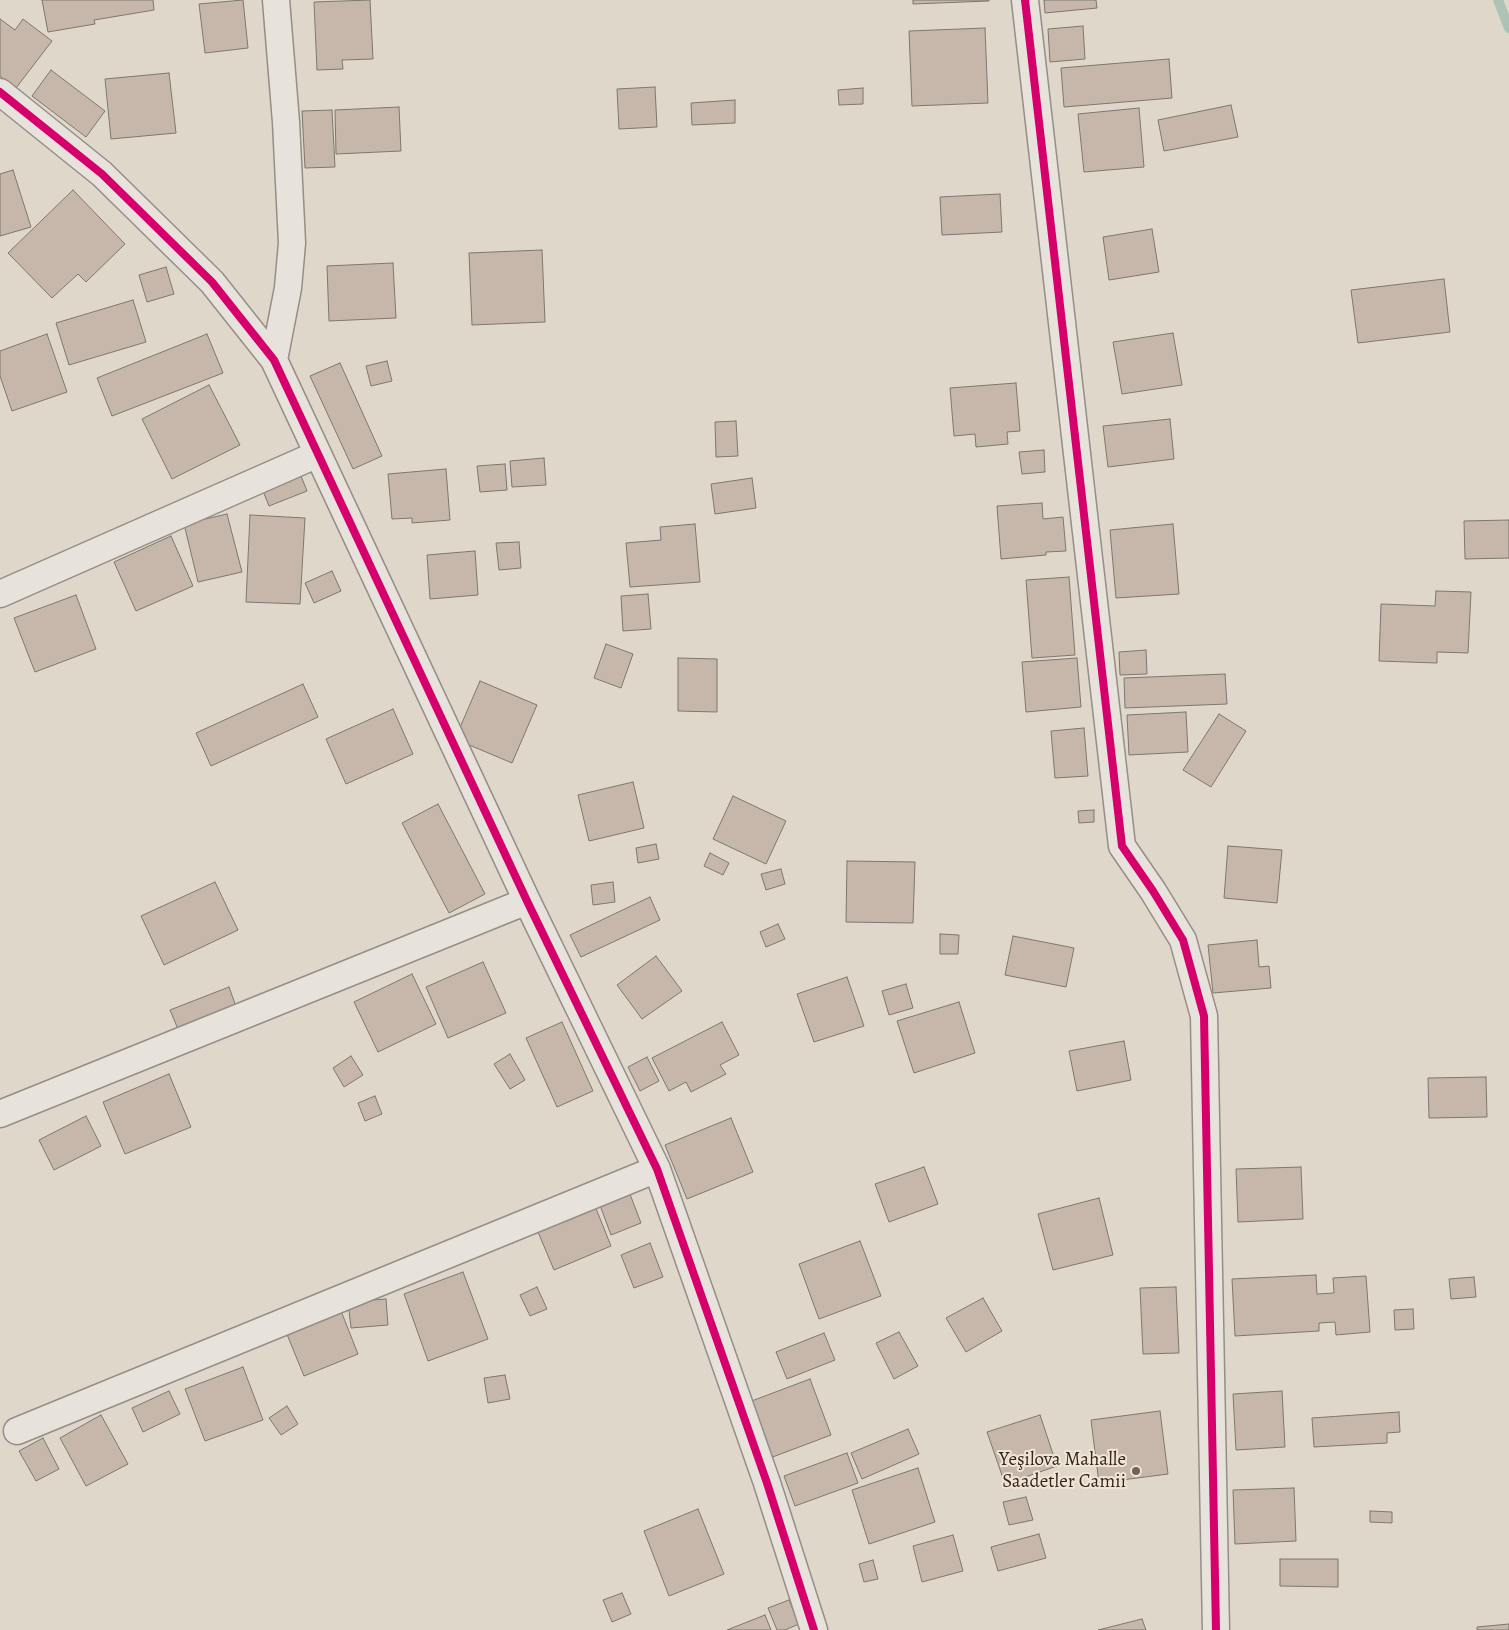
<!DOCTYPE html>
<meta charset="utf-8">
<style>
body{margin:0}
canvas{display:block;background:#dfd7c9}
</style>
<canvas width="1509" height="1630"></canvas>
<script>
const ctx = document.querySelector('canvas').getContext('2d');
ctx.lineJoin = 'round';
const shape = rows => new Path2D(rows.map(r => 'M' + r).join(''));
function stroke(path, color, width, dash) { ctx.strokeStyle = color; ctx.lineWidth = width; ctx.lineCap = dash ? 'butt' : 'round'; ctx.setLineDash(dash || []); ctx.stroke(path); }
function fill(path, color) { ctx.fillStyle = color; ctx.fill(path, 'evenodd'); }
function label(font, color, halo, rows, align = 'center') {
  ctx.font = font + ' Alegreya,serif'; ctx.lineWidth = 4; ctx.setLineDash([]); ctx.textBaseline = 'middle'; ctx.strokeStyle = halo; ctx.fillStyle = color; for (const [text, x, y, turn = 0] of rows) {
    ctx.save(); ctx.translate(x, y); ctx.rotate((+turn || 0) * Math.PI / 180); ctx.textAlign = isNaN(turn) ? turn : align; if (halo) ctx.strokeText(text, 0, 0); ctx.fillText(text, 0, 0); ctx.restore();
  }
}
const stream = shape([
 [1498,0,1509,28]
]);
const building = shape([
 [42,0,153,0,154,10,94,20,95,24,48,32,42,0],
 [243,0,248,48,205,53,199,4,243,0],
 [370,0,373,59,342,60,343,69,317,70,314,2,370,0],
 [913,0,989,0,989,1,913,4,913,0],
 [1044,0,1096,0,1097,8,1045,13,1044,0],
 [0,19,15,30,23,19,52,41,16,88,0,76,0,19],
 [1083,26,1085,59,1050,62,1048,29,1083,26],
 [985,28,988,103,912,106,909,31,985,28],
 [1169,59,1172,98,1064,107,1061,68,1169,59],
 [51,70,105,111,86,137,32,96,51,70],
 [169,73,176,133,111,139,105,79,169,73],
 [655,87,657,127,619,129,617,89,655,87],
 [863,88,863,104,839,105,838,90,863,88],
 [735,100,735,123,692,125,691,103,735,100],
 [1231,105,1238,137,1164,151,1158,120,1231,105],
 [399,107,401,151,336,154,335,110,399,107],
 [1139,108,1144,167,1084,172,1078,114,1139,108],
 [332,110,335,167,305,168,302,111,332,110],
 [13,170,31,227,0,236,0,174,13,170],
 [73,190,125,244,86,282,78,274,52,298,8,253,73,190],
 [1000,194,1002,232,942,235,940,197,1000,194],
 [1152,229,1159,272,1109,280,1103,237,1152,229],
 [542,250,545,322,472,325,469,253,542,250],
 [393,263,396,318,329,321,327,266,393,263],
 [166,267,174,294,147,302,139,275,166,267],
 [1444,279,1450,332,1358,343,1351,290,1444,279],
 [133,300,146,342,69,365,56,323,133,300],
 [1173,333,1182,385,1122,394,1113,342,1173,333],
 [47,334,67,392,12,411,0,376,0,351,47,334],
 [207,334,223,373,112,416,97,378,207,334],
 [387,361,392,381,371,386,366,366,387,361],
 [340,363,382,456,353,469,310,376,340,363],
 [1016,383,1020,431,1007,432,1008,444,976,447,975,434,954,436,950,388,1016,383],
 [209,385,240,445,172,479,142,419,209,385],
 [1170,419,1174,459,1108,467,1103,426,1170,419],
 [736,421,738,456,716,457,715,422,736,421],
 [1044,450,1045,472,1022,474,1019,452,1044,450],
 [544,458,546,485,512,487,510,461,544,458],
 [505,464,507,490,480,492,477,466,505,464],
 [446,469,450,520,412,523,412,518,392,519,388,474,446,469],
 [299,471,307,491,269,506,261,486,299,471],
 [752,478,756,508,715,514,711,484,752,478],
 [1042,503,1043,519,1063,517,1066,551,1046,552,1046,555,1001,559,997,506,1042,503],
 [227,514,242,572,198,582,184,524,227,514],
 [250,515,305,518,300,604,246,602,250,515],
 [1509,520,1509,558,1465,559,1464,521,1509,520],
 [695,524,700,582,630,587,626,543,661,540,660,527,695,524],
 [1173,524,1179,594,1116,598,1110,530,1173,524],
 [171,536,193,586,136,611,114,562,171,536],
 [519,542,521,568,499,570,496,543,519,542],
 [475,551,478,595,430,599,427,555,475,551],
 [332,571,341,591,314,603,305,583,332,571],
 [1069,577,1075,655,1032,658,1026,580,1069,577],
 [1436,591,1471,592,1468,653,1437,652,1437,663,1379,661,1381,604,1435,606,1436,591],
 [648,594,651,629,623,631,621,596,648,594],
 [76,595,96,649,35,672,14,618,76,595],
 [606,644,633,654,621,688,594,678,606,644],
 [1146,650,1147,674,1120,675,1119,652,1146,650],
 [678,658,717,659,717,712,678,711,678,658],
 [1077,658,1081,707,1026,712,1022,662,1077,658],
 [1225,674,1227,704,1125,708,1124,678,1225,674],
 [480,681,537,705,512,763,455,739,480,681],
 [303,684,318,717,211,766,196,733,303,684],
 [393,709,413,754,346,784,326,739,393,709],
 [1186,712,1188,752,1129,755,1127,715,1186,712],
 [1219,714,1246,731,1211,787,1183,770,1219,714],
 [1084,728,1088,776,1055,778,1051,731,1084,728],
 [633,782,644,828,589,841,578,795,633,782],
 [733,796,786,821,766,864,713,839,733,796],
 [438,804,485,894,449,913,402,823,438,804],
 [1094,810,1094,822,1079,823,1078,811,1094,810],
 [656,844,659,859,638,863,636,848,656,844],
 [1228,846,1282,850,1277,903,1224,898,1228,846],
 [710,853,729,863,723,875,704,866,710,853],
 [847,861,915,862,913,923,846,922,847,861],
 [781,869,785,884,766,890,761,874,781,869],
 [215,882,238,930,164,965,141,916,215,882],
 [613,882,615,902,593,905,591,885,613,882],
 [650,897,660,920,581,957,570,935,650,897],
 [778,924,785,939,766,947,760,932,778,924],
 [940,934,959,935,958,954,940,954,940,934],
 [1013,936,1074,948,1066,987,1005,975,1013,936],
 [1257,940,1259,967,1269,966,1271,988,1213,993,1208,945,1257,940],
 [656,956,682,991,642,1019,617,985,656,956],
 [483,962,506,1013,448,1038,426,987,483,962],
 [412,974,436,1024,378,1052,354,1002,412,974],
 [847,977,864,1026,814,1042,797,994,847,977],
 [906,984,913,1008,889,1015,882,991,906,984],
 [229,987,238,1012,180,1034,170,1010,229,987],
 [959,1002,975,1053,914,1073,897,1021,959,1002],
 [562,1022,593,1091,557,1107,526,1038,562,1022],
 [722,1022,739,1055,720,1065,726,1074,691,1092,686,1082,669,1091,652,1058,722,1022],
 [1124,1041,1131,1080,1077,1091,1069,1051,1124,1041],
 [510,1054,525,1080,510,1089,494,1064,510,1054],
 [351,1056,363,1075,344,1087,333,1068,351,1056],
 [647,1057,659,1081,640,1091,628,1067,647,1057],
 [169,1074,191,1127,125,1154,103,1102,169,1074],
 [1486,1077,1487,1117,1429,1118,1428,1078,1486,1077],
 [375,1096,382,1114,365,1121,358,1103,375,1096],
 [86,1116,101,1146,54,1170,39,1140,86,1116],
 [731,1118,753,1172,687,1199,665,1145,731,1118],
 [924,1167,938,1204,889,1222,875,1184,924,1167],
 [1301,1167,1303,1219,1238,1222,1236,1169,1301,1167],
 [628,1189,641,1223,611,1235,598,1200,628,1189],
 [1099,1198,1113,1255,1053,1270,1038,1214,1099,1198],
 [593,1201,611,1246,554,1270,535,1225,593,1201],
 [860,1241,881,1296,819,1319,799,1264,860,1241],
 [650,1243,663,1277,634,1288,621,1255,650,1243],
 [463,1272,488,1339,428,1361,404,1294,463,1272],
 [1316,1275,1317,1294,1334,1293,1333,1278,1366,1276,1370,1332,1336,1335,1335,1322,1319,1323,1319,1331,1235,1336,1232,1279,1316,1275],
 [1474,1277,1476,1297,1451,1299,1449,1279,1474,1277],
 [537,1287,547,1309,530,1316,520,1295,537,1287],
 [1176,1287,1179,1353,1143,1354,1140,1288,1176,1287],
 [983,1298,1002,1331,966,1352,946,1318,983,1298],
 [386,1299,388,1325,351,1328,348,1302,386,1299],
 [1413,1309,1414,1329,1395,1330,1394,1310,1413,1309],
 [341,1311,358,1354,304,1376,286,1332,341,1311],
 [899,1332,918,1366,894,1379,876,1343,899,1332],
 [824,1333,835,1360,787,1379,776,1352,824,1333],
 [243,1367,263,1420,205,1441,185,1389,243,1367],
 [505,1375,510,1399,488,1403,484,1378,505,1375],
 [810,1379,831,1435,770,1458,749,1402,810,1379],
 [169,1391,180,1414,143,1432,132,1408,169,1391],
 [1282,1391,1285,1447,1236,1450,1233,1394,1282,1391],
 [287,1406,298,1424,281,1435,269,1418,287,1406],
 [1160,1411,1168,1474,1099,1483,1091,1420,1160,1411],
 [1399,1412,1400,1432,1387,1433,1387,1443,1314,1447,1312,1418,1399,1412],
 [101,1415,128,1464,86,1486,60,1438,101,1415],
 [1040,1415,1057,1466,1005,1484,987,1432,1040,1415],
 [908,1429,919,1454,862,1479,851,1453,908,1429],
 [43,1438,59,1469,36,1481,19,1451,43,1438],
 [847,1453,858,1483,795,1506,784,1476,847,1453],
 [918,1468,935,1522,869,1544,852,1490,918,1468],
 [1294,1488,1296,1541,1235,1544,1233,1490,1294,1488],
 [1026,1497,1033,1520,1009,1525,1003,1502,1026,1497],
 [698,1509,724,1574,669,1596,644,1531,698,1509],
 [1370,1511,1392,1512,1392,1523,1370,1522,1370,1511],
 [1039,1534,1046,1558,998,1571,991,1547,1039,1534],
 [953,1535,963,1571,922,1582,913,1546,953,1535],
 [1280,1559,1338,1559,1338,1587,1280,1586,1280,1559],
 [873,1560,878,1579,864,1582,859,1564,873,1560],
 [622,1593,631,1614,612,1622,603,1600,622,1593],
 [789,1600,799,1624,785,1630,777,1630,768,1608,789,1600],
 [765,1615,771,1630,727,1630,765,1615],
 [1142,1619,1146,1630,1098,1630,1142,1619],
 [1509,1624,1509,1630,1477,1630,1477,1627,1509,1624]
]);
const street = shape([
 [1025,0,1122,846,1153,891,1183,940,1204,1016,1216,1630],
 [0,92,102,174,212,282,274,360,527,901,657,1169,767,1483,814,1630],
 [274,360,288,288,292,243,286,122,276,0],
 [0,594,318,454],
 [0,1114,527,901],
 [17,1431,657,1169]
]);
const cycleway = shape([
 [1025,0,1122,846,1153,891,1183,940,1204,1016,1216,1630],
 [0,92,102,174,212,282,274,360,527,901,657,1169,767,1483,814,1630]
]);
const markers = [
 [1136,1471,5,"#6f635b"]
];
const poiNames = [
 ["Yeşilova Mahalle",1126,1460],
 ["Saadetler Camii",1126,1482]
];
stroke(stream, '#aec3b5', 10);
fill(building, '#c7b7ab');
stroke(building, '#7d776f', 1);
stroke(street, '#958e86', 29);
stroke(street, '#e7e2db', 26);
stroke(cycleway, '#d6006c', 8);
for (const [x, y, r, color] of markers) { const dot = new Path2D(); dot.arc(x, y, r, 0, 2 * Math.PI); ctx.fillStyle = color; ctx.fill(dot); stroke(dot, '#f1e6d5', 2); }
label('19px', '#322520', '#f1e6d5', poiNames, 'right');
</script>
